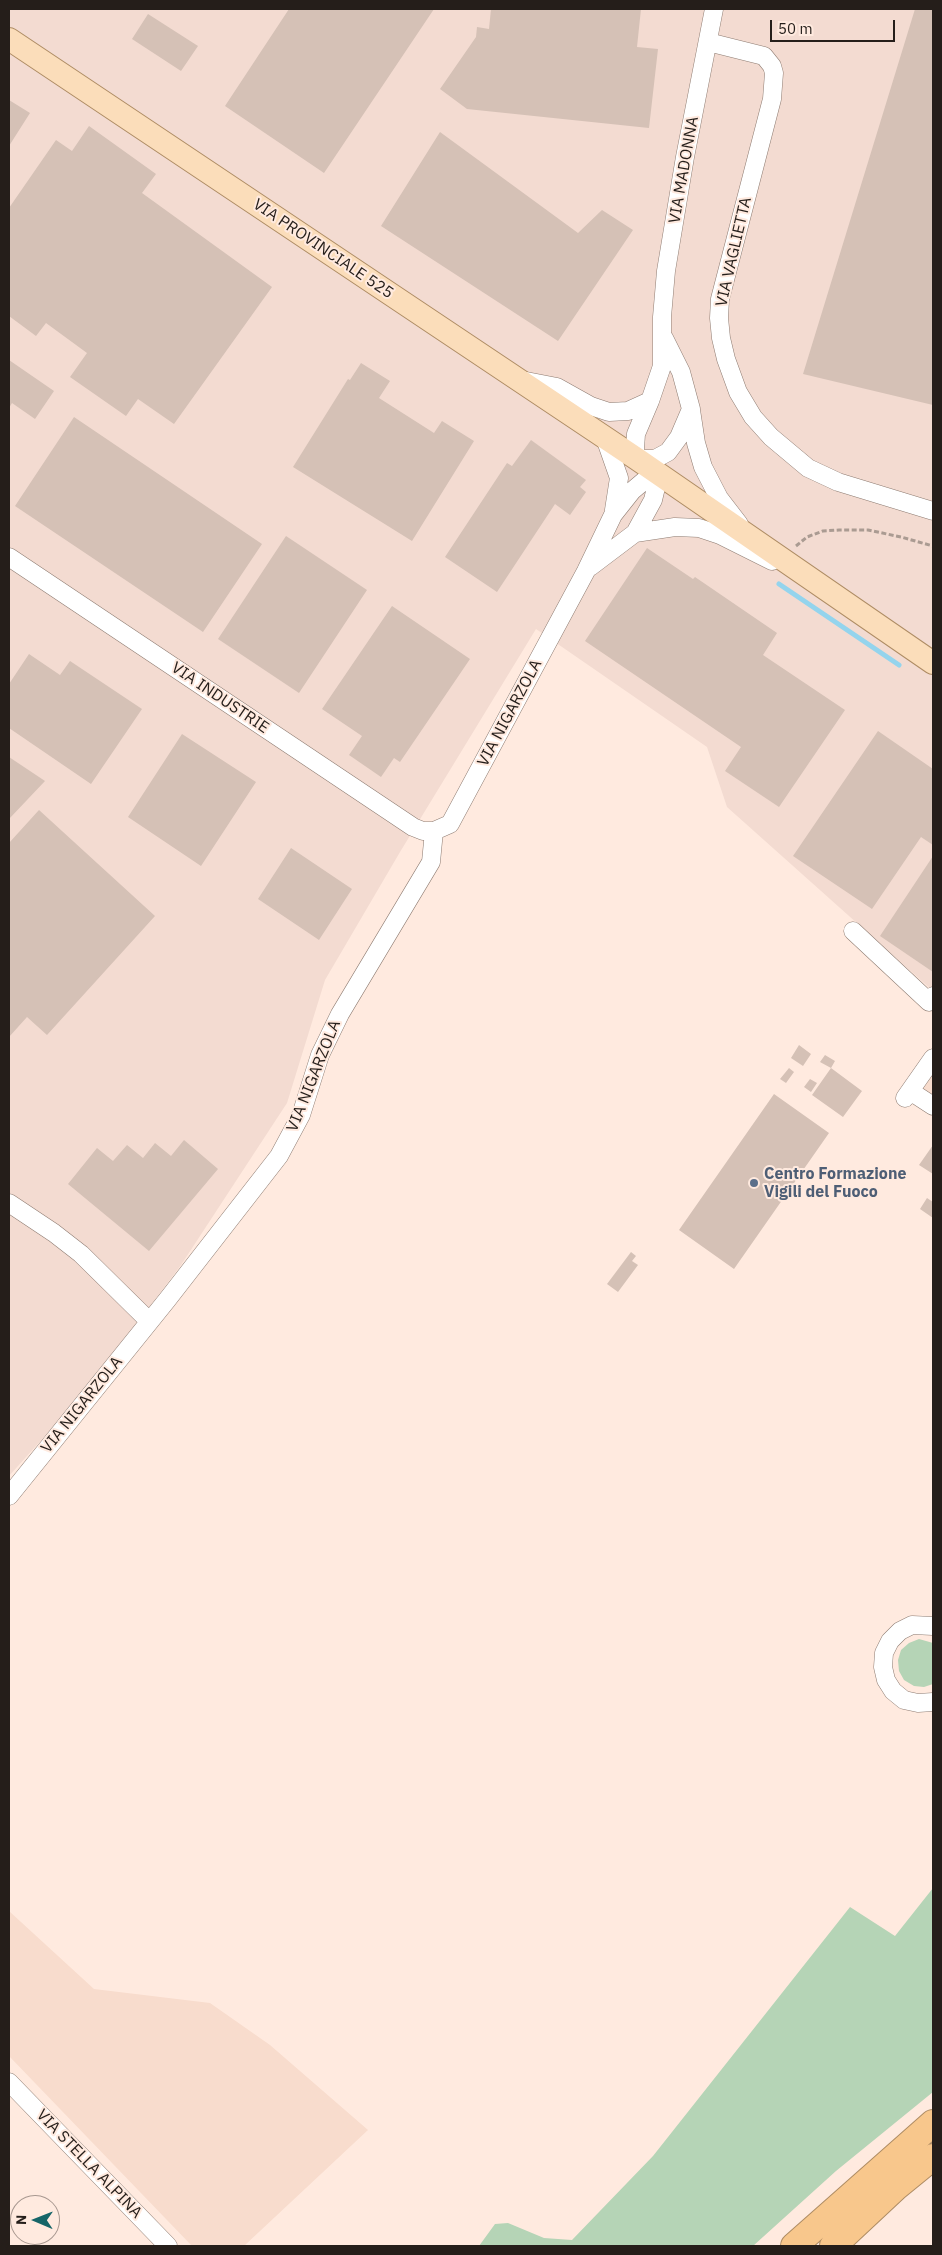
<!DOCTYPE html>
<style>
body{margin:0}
#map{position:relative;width:942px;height:2255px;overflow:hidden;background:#ffeadf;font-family:"IBM Plex Sans",sans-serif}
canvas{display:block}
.frame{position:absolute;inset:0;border:10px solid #251e1a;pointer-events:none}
.north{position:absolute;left:10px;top:2195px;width:50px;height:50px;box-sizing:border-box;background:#ffeadf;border:1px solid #a89890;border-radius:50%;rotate:271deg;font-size:14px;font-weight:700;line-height:20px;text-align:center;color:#251e1a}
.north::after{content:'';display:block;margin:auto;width:18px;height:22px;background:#166568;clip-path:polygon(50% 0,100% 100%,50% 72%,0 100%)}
.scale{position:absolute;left:770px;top:20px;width:125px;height:22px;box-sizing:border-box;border:2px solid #251e1a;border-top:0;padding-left:6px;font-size:15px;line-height:18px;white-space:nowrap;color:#251e1a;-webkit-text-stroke:4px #ffeadf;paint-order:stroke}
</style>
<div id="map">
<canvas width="942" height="2255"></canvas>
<div class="frame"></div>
<div class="north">N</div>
<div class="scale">50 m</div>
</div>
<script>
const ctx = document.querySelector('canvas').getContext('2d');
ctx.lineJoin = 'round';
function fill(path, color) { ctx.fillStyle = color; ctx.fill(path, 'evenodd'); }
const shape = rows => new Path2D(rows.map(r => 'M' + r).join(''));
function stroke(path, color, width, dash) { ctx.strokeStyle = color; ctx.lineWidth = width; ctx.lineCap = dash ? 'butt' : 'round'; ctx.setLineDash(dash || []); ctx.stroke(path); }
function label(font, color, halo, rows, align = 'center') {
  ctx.font = font + ' "IBM Plex Sans",sans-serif'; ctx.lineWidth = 4; ctx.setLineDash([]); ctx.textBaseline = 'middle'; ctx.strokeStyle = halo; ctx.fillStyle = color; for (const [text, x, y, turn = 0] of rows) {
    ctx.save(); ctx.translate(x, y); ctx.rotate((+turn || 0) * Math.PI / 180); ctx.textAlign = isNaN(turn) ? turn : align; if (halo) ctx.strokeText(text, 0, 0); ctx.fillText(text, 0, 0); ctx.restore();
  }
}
const built = shape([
 [933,1062,933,1099,917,1088],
 [9,1911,94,1989,210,2003,270,2045,368,2130,244,2246,192,2246,9,2056]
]);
const industrial = shape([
 [9,9,933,9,933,991,727,807,707,747,536,629,400,852,325,980,287,1103,181,1265,88,1388,9,1476]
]);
const green = shape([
 [919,1639,933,1643,933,1684,924,1687,914,1686,904,1680,899,1671,898,1660,901,1650,909,1643],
 [933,1888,933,2092,836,2171,753,2246,479,2246,495,2224,508,2223,544,2238,572,2240,653,2156,850,1907,895,1936]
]);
const stream = shape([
 [779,584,899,665]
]);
const building = shape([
 [289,9,434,9,324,173,225,106],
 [491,9,641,9,637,47,658,49,649,128,467,109,440,89,476,37,477,27,489,29],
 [915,9,933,9,933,405,803,374],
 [148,14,198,46,181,71,132,39],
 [9,100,30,113,9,146],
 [89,126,156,174,142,193,272,287,174,424,138,399,126,416,70,377,87,353,46,323,36,336,9,316,9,208,56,140,72,151],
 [440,132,578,233,602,210,633,230,558,341,381,226],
 [9,360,54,391,35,419,12,403,9,408],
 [361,363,390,381,379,398,434,433,442,421,474,441,412,541,293,467,348,379,350,380],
 [74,417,262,544,203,632,15,506],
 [531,440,586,480,580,487,586,492,570,515,555,504,497,592,445,557,507,463,512,466],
 [286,536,367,590,299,693,218,639],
 [647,548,693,579,695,577,777,633,763,655,845,710,779,807,725,771,741,747,585,641],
 [392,606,470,659,400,762,394,758,381,777,349,755,362,736,322,709],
 [29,654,60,675,70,661,142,709,91,784,9,728,9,684],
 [878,731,933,769,933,845,921,837,872,909,793,856],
 [182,734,256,782,201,866,128,817],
 [9,757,45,781,9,819],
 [39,810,155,916,47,1035,27,1017,9,1037,9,843],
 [291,848,352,889,319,940,258,899],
 [933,856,933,972,880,936],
 [799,1045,811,1054,803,1066,791,1058],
 [825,1055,835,1061,831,1068,820,1062],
 [789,1068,794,1072,786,1083,780,1079],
 [831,1068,862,1091,843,1117,812,1095],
 [810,1079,817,1083,811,1092,804,1087],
 [774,1094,829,1133,734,1269,679,1230],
 [184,1140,218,1169,149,1251,68,1184,97,1148,113,1161,127,1145,143,1158,155,1143,171,1156],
 [933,1145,933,1174,919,1165],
 [927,1198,933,1202,933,1218,920,1209],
 [631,1252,636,1256,632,1261,638,1265,618,1292,607,1284]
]);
const path = shape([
 [796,546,807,537,823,531,839,530,868,530,901,537,933,546]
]);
const minor = shape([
 [708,42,764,56,772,66,774,73,772,99,720,299,719,318,721,338,726,359,738,392,753,417,771,437,808,468,838,482,933,511],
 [521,380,557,387,591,406,609,412,628,411,650,401,662,366,662,317,666,271,685,157,714,9],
 [650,401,636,434,635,449,637,459,655,459,668,452,679,437,691,409,681,372,664,338],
 [691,410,696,443,703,467,719,498,739,524],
 [605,438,619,478,614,510],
 [9,557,413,827,423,831,434,831,450,824,586,571,613,515,632,491,645,480,659,475,653,500,635,533],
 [590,567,635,533,675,527,699,528,720,535,772,561],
 [853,931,929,1002,933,996],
 [910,1091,933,1106],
 [905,1098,933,1058],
 [9,1203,54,1233,81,1254,149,1321],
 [9,1496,167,1300,279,1156,301,1115,320,1055,340,1014,431,862,434,831],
 [933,1626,912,1625,900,1631,890,1641,884,1653,883,1667,886,1680,893,1691,904,1700,918,1703,933,1702],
 [9,2082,168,2246]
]);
const major = shape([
 [9,39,637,459,933,663]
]);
const highway = shape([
 [794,2246,933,2123],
 [833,2246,895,2188,933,2157]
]);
const markers = [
 [754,1183,5,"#5c6f8a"]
];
const streetNames = [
 ["VIA MADONNA",684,170,-80],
 ["VIA PROVINCIALE 525",323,249,34],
 ["VIA VAGLIETTA",734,252,-77],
 ["VIA INDUSTRIE",220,698,34],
 ["VIA NIGARZOLA",510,713,-62],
 ["VIA NIGARZOLA",314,1076,-68],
 ["VIA NIGARZOLA",82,1405,-51],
 ["VIA STELLA ALPINA",89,2164,46]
];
const serviceNames = [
 ["Centro Formazione",764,1174],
 ["Vigili del Fuoco",764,1192]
];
fill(built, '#f8dccd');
fill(industrial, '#f3dbd1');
fill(green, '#b5d4b6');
stroke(stream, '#94d4ed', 5);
fill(building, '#d5c1b6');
stroke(minor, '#8e7c72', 19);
stroke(major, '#ae8c64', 24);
stroke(highway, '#ae8c64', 28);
stroke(path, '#aa9b92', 3, [5, 2.5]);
stroke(minor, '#fff', 18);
stroke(major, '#fbddba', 22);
stroke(highway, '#f8c78c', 26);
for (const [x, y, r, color] of markers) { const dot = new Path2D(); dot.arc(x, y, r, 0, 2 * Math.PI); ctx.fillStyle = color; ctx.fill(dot); stroke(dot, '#ffeadf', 2); }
label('16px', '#251e1a', '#ffeadf', streetNames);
label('bold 16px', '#4e5e75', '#ffeadf', serviceNames, 'left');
</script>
